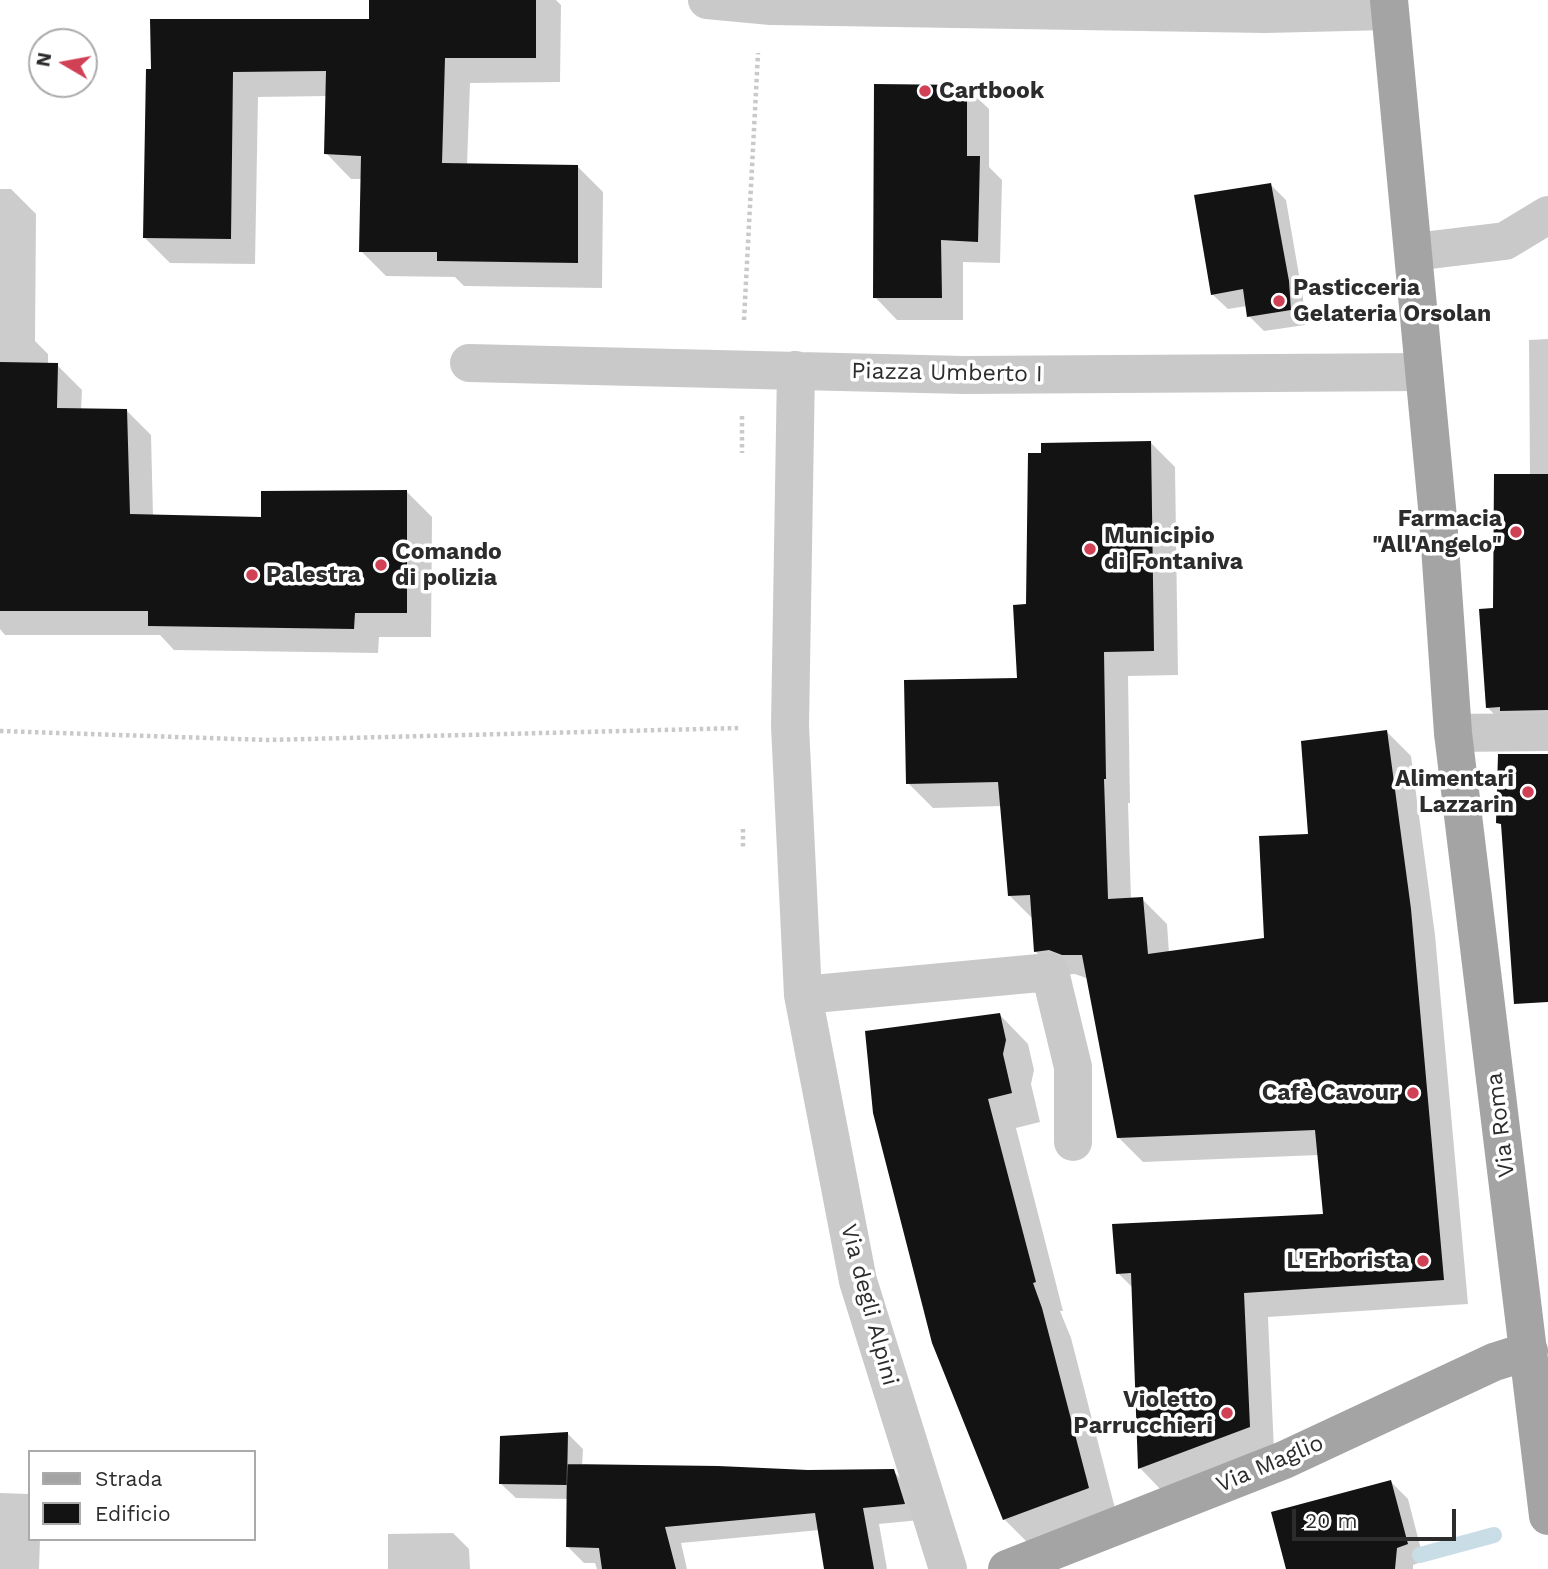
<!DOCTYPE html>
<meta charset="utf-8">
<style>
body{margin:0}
#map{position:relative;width:1548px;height:1569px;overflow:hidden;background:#fff;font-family:"Work Sans",sans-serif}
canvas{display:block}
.legend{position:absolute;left:28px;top:1450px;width:228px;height:91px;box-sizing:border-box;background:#fff;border:2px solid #ababab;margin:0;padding:9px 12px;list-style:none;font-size:21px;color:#2c2c2c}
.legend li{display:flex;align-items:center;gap:14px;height:35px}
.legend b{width:35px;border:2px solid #ababab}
.north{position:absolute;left:28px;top:28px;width:70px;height:70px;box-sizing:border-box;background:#fff;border:2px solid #ababab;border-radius:50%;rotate:280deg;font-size:19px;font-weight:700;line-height:28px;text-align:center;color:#2c2c2c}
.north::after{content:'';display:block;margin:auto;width:24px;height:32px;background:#d14156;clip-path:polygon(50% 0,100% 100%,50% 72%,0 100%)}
.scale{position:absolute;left:1292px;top:1509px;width:164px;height:32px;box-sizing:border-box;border:4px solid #2c2c2c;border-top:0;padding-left:9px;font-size:21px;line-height:24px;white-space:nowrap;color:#2c2c2c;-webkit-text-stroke:5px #fff;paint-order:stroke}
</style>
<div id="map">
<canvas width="1548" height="1569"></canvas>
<ul class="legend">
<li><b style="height:9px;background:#a4a4a4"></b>Strada</li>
<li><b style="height:19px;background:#131313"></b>Edificio</li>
</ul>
<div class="north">N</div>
<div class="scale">20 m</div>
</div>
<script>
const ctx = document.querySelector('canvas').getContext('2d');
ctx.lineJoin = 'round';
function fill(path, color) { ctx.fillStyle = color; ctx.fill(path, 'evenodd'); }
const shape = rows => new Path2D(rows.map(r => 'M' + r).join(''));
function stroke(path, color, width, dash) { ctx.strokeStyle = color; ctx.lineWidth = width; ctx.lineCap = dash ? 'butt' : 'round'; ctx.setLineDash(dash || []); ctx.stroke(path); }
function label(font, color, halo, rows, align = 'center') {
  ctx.font = font + ' "Work Sans",sans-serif'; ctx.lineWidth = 7; ctx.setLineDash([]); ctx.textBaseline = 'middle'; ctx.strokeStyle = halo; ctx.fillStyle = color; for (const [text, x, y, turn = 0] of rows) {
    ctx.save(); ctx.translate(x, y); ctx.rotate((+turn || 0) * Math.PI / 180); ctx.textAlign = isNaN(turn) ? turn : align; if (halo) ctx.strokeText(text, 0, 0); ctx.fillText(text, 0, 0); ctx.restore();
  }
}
const shadow = shape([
 [371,0,556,0,561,5,560,82,470,83,467,165,578,167,603,192,602,288,464,286,455,277,386,276,361,251,362,179,351,179,326,153,327,96,258,97,255,264,170,263,145,238,148,71,371,21],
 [966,87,989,109,989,167,1002,180,1000,263,963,262,963,320,897,320,875,297],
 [1271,185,1286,200,1303,298,1305,325,1264,331,1249,316,1247,306,1228,309,1212,294],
 [0,189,11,189,36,214,35,341,48,354,48,365,57,365,82,390,81,410,127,411,151,435,153,516,263,519,407,492,432,517,431,637,379,637,378,653,174,650,160,635,5,635,0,629],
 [1548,339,1548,732,1509,729,1487,707,1495,610,1530,476,1529,340],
 [1151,443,1175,467,1178,675,1128,676,1130,803,1128,803,1131,900,1142,899,1167,924,1169,953,1266,940,1310,836,1386,731,1411,756,1435,935,1468,1304,1268,1317,1274,1451,1164,1493,1140,1468,1133,1288,1118,1273,1325,1216,1319,1155,1143,1162,1119,1138,1089,979,1075,974,1060,975,1035,951,1034,920,1009,895,1002,806,933,808,908,783,1019,680,1028,606],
 [1000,1015,1028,1044,1034,1070,1031,1084,1040,1122,1016,1128,1063,1311,1060,1311,1071,1338,1117,1516,1033,1548,1004,1519,933,1343],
 [568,1434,583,1449,582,1466,808,1472,893,1471,910,1488,920,1520,879,1524,887,1569,826,1569,820,1530,681,1543,687,1569,597,1569,595,1563,584,1563,568,1547,569,1499,516,1498,500,1483],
 [1391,1482,1408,1499,1424,1561,1413,1565,1413,1569,1288,1569],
 [0,1493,30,1494,30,1539,40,1539,39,1569,0,1569],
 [453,1533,469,1549,470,1569,388,1569,388,1534]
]);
const stream = shape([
 [1420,1555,1494,1535]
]);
const building = shape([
 [369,0,536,0,536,58,445,58,442,163,578,165,578,263,437,261,437,252,359,252,361,156,324,154,326,71,233,72,231,239,143,238,146,69,151,69,150,19,369,19],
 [874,84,967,85,967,156,980,156,978,242,941,240,942,298,873,298],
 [1271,183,1289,281,1291,310,1247,317,1243,289,1211,295,1194,195],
 [0,362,58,363,57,408,127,409,130,514,261,517,261,491,407,490,407,613,355,613,354,629,148,626,148,611,0,611],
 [1151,441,1154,651,1104,652,1106,779,1104,779,1108,899,1143,897,1148,954,1264,938,1259,836,1308,834,1301,741,1387,730,1411,909,1444,1280,1244,1293,1250,1427,1138,1469,1131,1273,1116,1274,1112,1224,1323,1214,1315,1130,1117,1138,1082,955,1062,955,1049,950,1034,952,1030,895,1008,896,998,782,906,784,904,680,1017,678,1013,605,1026,604,1028,453,1041,453,1041,443],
 [1494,474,1548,474,1548,710,1500,711,1500,707,1486,708,1479,609,1493,608],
 [1498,754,1548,754,1548,1002,1514,1004,1501,824,1496,823],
 [1000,1013,1006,1040,1003,1054,1012,1093,988,1099,1036,1282,1033,1283,1042,1308,1089,1488,1003,1520,932,1343,873,1113,865,1031],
 [568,1432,567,1485,499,1484,500,1436],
 [567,1464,718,1466,808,1470,894,1469,905,1504,863,1508,874,1569,824,1569,815,1513,665,1527,676,1569,602,1569,599,1548,566,1547],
 [1391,1480,1408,1544,1397,1548,1395,1569,1286,1569,1271,1512]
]);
const path = shape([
 [744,320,758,53],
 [742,416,742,453],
 [0,731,267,740,741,728],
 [743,829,743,850]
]);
const minor = shape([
 [707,0,771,6,1265,14,1389,11],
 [1414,252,1505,241,1548,215],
 [469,363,964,375,1424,372],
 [796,370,790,726,803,995,858,1281,948,1569],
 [1453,733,1548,732],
 [803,995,1050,972,1073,1067,1073,1142]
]);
const major = shape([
 [1389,0,1438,518,1453,733,1548,1516],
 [1007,1569,1284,1460,1494,1362,1529,1351]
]);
const markers = [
 [925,91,7,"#d14156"],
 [1279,301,7,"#d14156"],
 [1516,532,7,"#d14156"],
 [1090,549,7,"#d14156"],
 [381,565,7,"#d14156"],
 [252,575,7,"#d14156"],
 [1528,792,7,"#d14156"],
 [1413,1093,7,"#d14156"],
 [1423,1261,7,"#d14156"],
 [1227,1413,7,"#d14156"]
];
const poiNames = [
 ["Cartbook",939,91],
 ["Pasticceria",1293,288],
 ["Gelateria Orsolan",1293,314],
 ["Farmacia",1502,519,"right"],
 ["\"All'Angelo\"",1502,545,"right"],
 ["Municipio",1104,536],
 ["di Fontaniva",1104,562],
 ["Comando",395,552],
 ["di polizia",395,578],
 ["Palestra",266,575],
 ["Alimentari",1514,779,"right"],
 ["Lazzarin",1514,805,"right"],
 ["Cafè Cavour",1399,1093,"right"],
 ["L'Erborista",1409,1261,"right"],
 ["Violetto",1213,1400,"right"],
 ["Parrucchieri",1213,1426,"right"]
];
const streetNames = [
 ["Piazza Umberto I",947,373,1],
 ["Via Roma",1501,1125,-97],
 ["Via degli Alpini",869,1305,75],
 ["Via Maglio",1270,1464,-23]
];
fill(shadow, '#0003');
stroke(stream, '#c9dde7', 16);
fill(building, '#131313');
stroke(path, '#c9c9c9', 4.5, [3.5, 3.5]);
stroke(minor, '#c9c9c9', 38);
stroke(major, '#a4a4a4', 38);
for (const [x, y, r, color] of markers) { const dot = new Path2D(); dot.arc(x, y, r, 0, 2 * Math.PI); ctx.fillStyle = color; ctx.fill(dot); stroke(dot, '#fff', 2.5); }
label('bold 23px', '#2c2c2c', '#fff', poiNames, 'left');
label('23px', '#2c2c2c', '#fff', streetNames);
</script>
